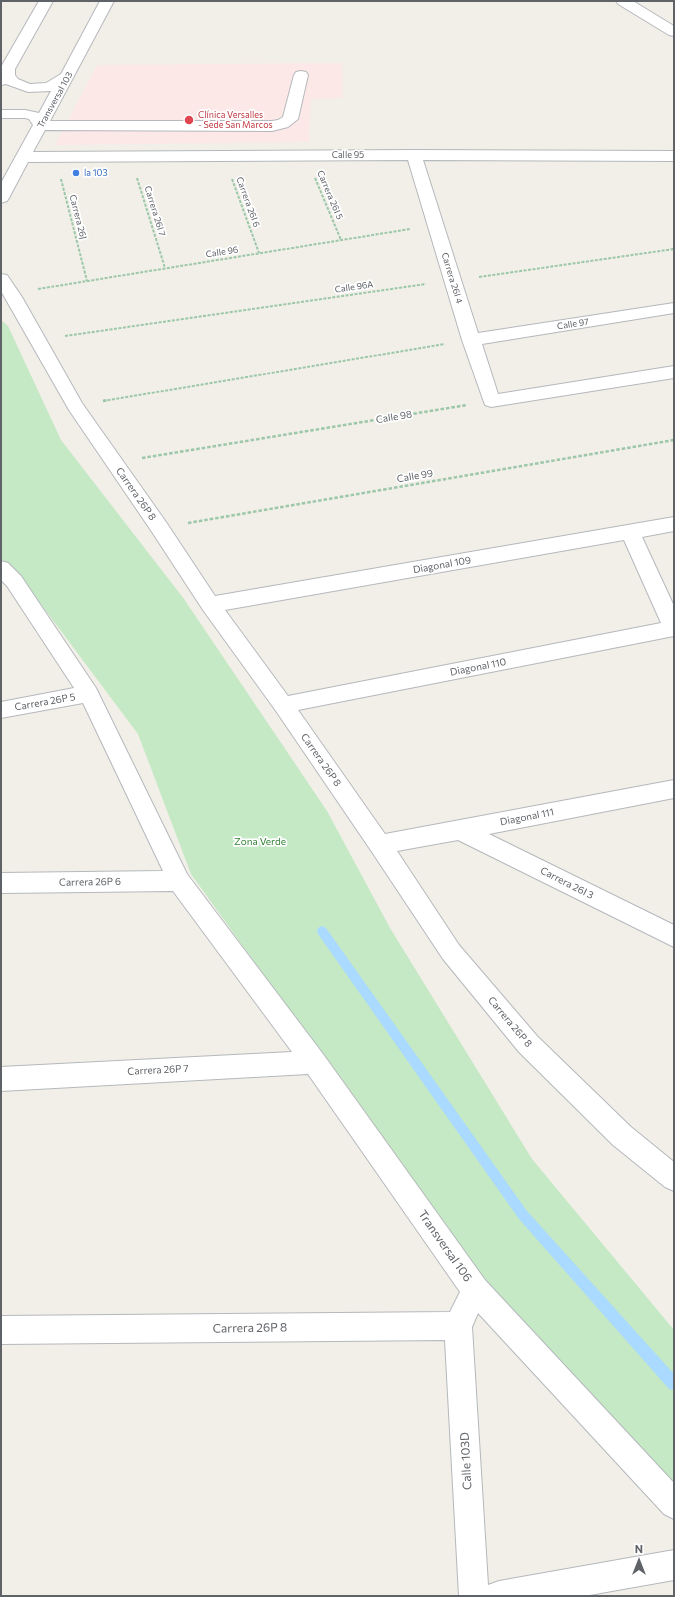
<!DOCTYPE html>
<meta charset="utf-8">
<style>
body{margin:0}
#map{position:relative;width:675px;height:1597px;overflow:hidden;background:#f1efe8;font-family:Commissioner,sans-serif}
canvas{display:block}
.frame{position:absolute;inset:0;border:2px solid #5f6368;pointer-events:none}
.north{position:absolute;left:619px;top:1541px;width:40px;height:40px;-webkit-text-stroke:3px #fff;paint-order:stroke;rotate:0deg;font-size:11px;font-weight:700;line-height:16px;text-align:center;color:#5f6368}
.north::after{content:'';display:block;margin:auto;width:14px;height:18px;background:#5f6368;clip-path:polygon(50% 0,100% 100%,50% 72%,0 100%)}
</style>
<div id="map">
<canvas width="675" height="1597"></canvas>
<div class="frame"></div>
<div class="north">N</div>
</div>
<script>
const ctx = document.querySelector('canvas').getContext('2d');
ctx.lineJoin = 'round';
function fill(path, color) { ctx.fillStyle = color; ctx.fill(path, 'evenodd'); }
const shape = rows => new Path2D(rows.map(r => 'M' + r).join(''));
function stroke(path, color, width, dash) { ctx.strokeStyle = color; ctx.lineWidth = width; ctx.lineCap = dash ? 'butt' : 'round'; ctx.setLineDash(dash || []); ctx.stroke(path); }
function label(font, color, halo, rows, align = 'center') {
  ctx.font = font + ' Commissioner,sans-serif'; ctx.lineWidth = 3.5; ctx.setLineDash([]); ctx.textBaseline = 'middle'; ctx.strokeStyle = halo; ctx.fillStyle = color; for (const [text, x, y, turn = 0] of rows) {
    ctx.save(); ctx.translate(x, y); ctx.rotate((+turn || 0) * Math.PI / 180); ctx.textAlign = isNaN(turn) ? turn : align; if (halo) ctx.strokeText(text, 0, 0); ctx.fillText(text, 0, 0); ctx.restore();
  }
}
const medical = shape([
 [342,63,343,98,311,99,309,142,55,145,97,65]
]);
const green = shape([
 [1,320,8,326,61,440,184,599,327,811,390,928,532,1159,674,1330,674,1484,483,1280,191,874,138,734,19,575,1,559]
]);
const stream = shape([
 [322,926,326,928,527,1211,674,1374,674,1390,669,1389,519,1219,318,934,317,931,318,928,322,926]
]);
const pathFar1 = shape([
 [137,178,165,268],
 [315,178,341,240],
 [61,179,87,281],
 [232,179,259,253],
 [479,277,674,249],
 [38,289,410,229],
 [65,336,426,284],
 [103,401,445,344]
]);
const path = shape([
 [103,401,108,400],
 [142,458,467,405],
 [188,523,674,440]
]);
const minor = shape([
 [39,1,53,1,15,69,15,75,18,79,30,84,46,83,61,74,100,1,114,1,50,121,272,121,278,120,283,117,294,75,296,72,301,71,306,72,308,75,298,119,288,127,272,131,45,130,33,152,414,150,674,151,674,161,423,160,478,333,674,303,674,313,482,344,498,394,674,366,674,378,491,407,485,405,462,340,408,160,28,162,9,198,7,201,1,203,1,183,33,125,29,119,25,118,1,118,1,110,25,110,39,113,51,91,28,92,6,84,1,85,1,67,39,1],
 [616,1,633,1,674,26,674,36,669,35,618,4,616,1],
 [1,274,7,275,22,297,82,403,166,522,215,596,674,517,674,531,642,537,674,606,674,636,298,710,385,834,674,780,674,798,489,834,674,925,674,947,458,840,397,851,459,945,537,1036,631,1127,674,1162,674,1191,665,1187,613,1145,519,1052,443,959,372,852,276,711,203,610,152,532,69,410,1,291,1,274],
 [624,540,661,623,288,696,225,610,624,540],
 [1,561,8,563,21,576,96,688,187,874,323,1054,485,1280,674,1483,674,1519,664,1514,478,1313,472,1327,488,1585,499,1581,674,1550,674,1580,584,1596,459,1596,445,1340,1,1344,1,1316,450,1312,460,1292,308,1074,1,1091,1,1067,292,1052,173,891,1,893,1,873,163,871,83,703,1,718,1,702,74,688,7,586,1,580,1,561]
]);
const markers = [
 [189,120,5,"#e0444e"],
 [76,173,4,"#3f7fe0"]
];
const farStreetnames = [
 ["Transversal 103",55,100,-61],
 ["Calle 95",348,155],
 ["Carrera 26I 5",330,195,67],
 ["Carrera 26I 6",248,202,70],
 ["Carrera 26I 7",155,211,73],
 ["Carrera 26J",78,217,76],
 ["Calle 96",222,252,-9],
 ["Carrera 26I 4",452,278,73],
 ["Calle 96A",354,287,-8],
 ["Calle 97",573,324,-9]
];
const farHealthnames = [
 ["Clínica Versalles",198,115],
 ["- Sede San Marcos",198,125]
];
const farShopnames = [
 ["la 103",84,173]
];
const streetNames = [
 ["Calle 98",394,417,-9],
 ["Calle 99",415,476,-10],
 ["Carrera 26P 8",136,494,55],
 ["Diagonal 109",442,565,-10],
 ["Diagonal 110",478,667,-11],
 ["Carrera 26P 5",45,702,-10],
 ["Carrera 26P 8",321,760,55],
 ["Diagonal 111",527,817,-11],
 ["Carrera 26P 6",90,882,-1],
 ["Carrera 26I 3",567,883,27],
 ["Carrera 26P 8",510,1022,50],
 ["Carrera 26P 7",158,1070,-3]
];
const parkNames = [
 ["Zona Verde",260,842]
];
const nearStreetnames = [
 ["Transversal 106",445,1246,55],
 ["Carrera 26P 8",250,1328,-1],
 ["Calle 103D",466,1461,-93]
];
fill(medical, '#fce8e6');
fill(green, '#c5e8c5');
fill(stream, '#aadaff');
stroke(minor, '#b5b8bc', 2);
stroke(pathFar1, '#9cc7a9', 2, [3, 1.5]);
stroke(path, '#9cc7a9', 2.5, [3.5, 2]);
fill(minor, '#fff');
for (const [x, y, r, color] of markers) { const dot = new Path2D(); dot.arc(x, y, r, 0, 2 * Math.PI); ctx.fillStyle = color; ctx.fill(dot); stroke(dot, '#fff', 1.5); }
label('9px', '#5f6368', '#fff', farStreetnames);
label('9px', '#be3a42', '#fff', farHealthnames, 'left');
label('9px', '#366cbe', '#fff', farShopnames, 'left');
label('10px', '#5f6368', '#fff', streetNames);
label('10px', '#348238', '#fff', parkNames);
label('12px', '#5f6368', '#fff', nearStreetnames);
</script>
